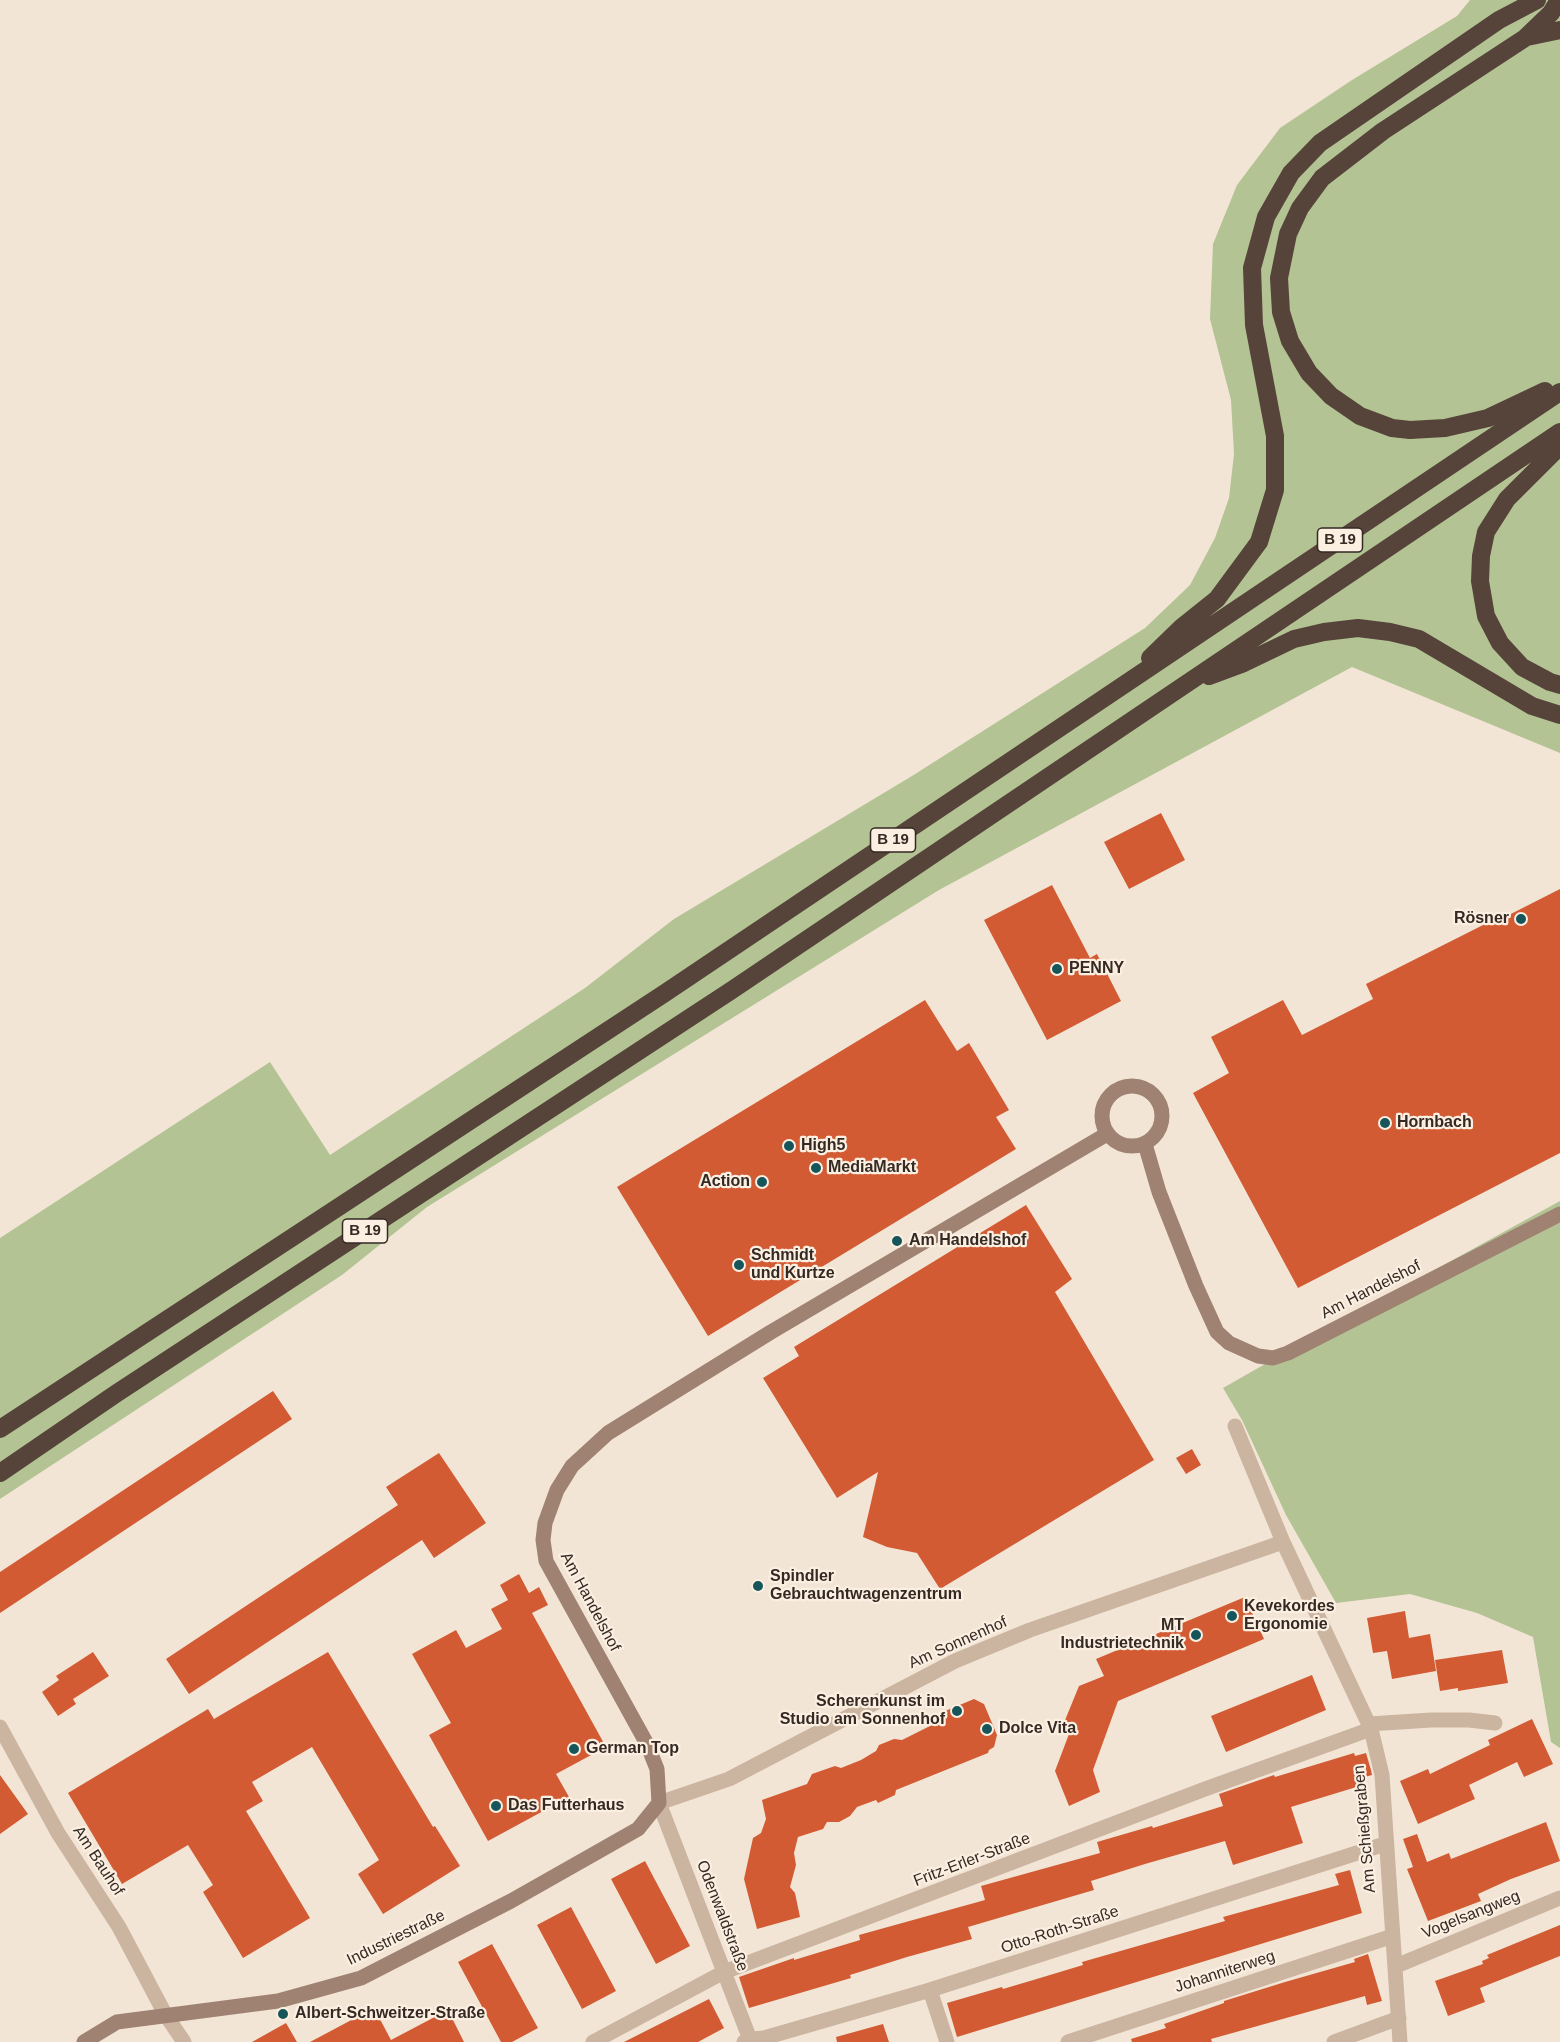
<!DOCTYPE html>
<meta charset="utf-8">
<style>
body{margin:0}
canvas{display:block;background:#f3e5d5}
</style>
<canvas width="1560" height="2042"></canvas>
<script>
const ctx = document.querySelector('canvas').getContext('2d');
ctx.lineJoin = 'round';
function fill(path, color) { ctx.fillStyle = color; ctx.fill(path, 'evenodd'); }
const shape = rows => new Path2D(rows.map(r => 'M' + r).join(''));
function stroke(path, color, width, dash) { ctx.strokeStyle = color; ctx.lineWidth = width; ctx.lineCap = dash ? 'butt' : 'round'; ctx.setLineDash(dash || []); ctx.stroke(path); }
function label(font, color, halo, rows, align = 'center') {
  ctx.font = font + ' Arial,sans-serif'; ctx.lineWidth = 4.5; ctx.setLineDash([]); ctx.textBaseline = 'middle'; ctx.strokeStyle = halo; ctx.fillStyle = color; for (const [text, x, y, turn = 0] of rows) {
    ctx.save(); ctx.translate(x, y); ctx.rotate((+turn || 0) * Math.PI / 180); ctx.textAlign = isNaN(turn) ? turn : align; if (halo) ctx.strokeText(text, 0, 0); ctx.fillText(text, 0, 0); ctx.restore();
  }
}
const green = shape([
 [1470,0,1560,0,1560,753,1352,667,939,890,427,1207,342,1275,0,1499,0,1238,270,1062,330,1155,585,988,674,919,912,776,1145,628,1190,585,1215,538,1229,498,1234,454,1231,400,1210,319,1213,244,1237,185,1280,128,1352,80,1457,16],
 [1560,1201,1560,1748,1551,1742,1533,1637,1477,1613,1410,1594,1336,1603,1286,1515,1242,1420,1223,1388,1309,1339]
]);
const building = shape([
 [1161,813,1185,860,1129,889,1104,842],
 [1052,885,1090,958,1097,954,1121,1001,1047,1040,984,920],
 [1560,889,1560,1153,1298,1288,1193,1093,1229,1073,1211,1037,1283,1000,1302,1035,1373,999,1366,984,1497,918,1499,920],
 [925,1000,957,1051,969,1043,1009,1110,996,1117,1016,1149,708,1336,617,1187],
 [1026,1205,1072,1279,1055,1292,1154,1460,940,1589,917,1553,887,1547,863,1537,878,1472,837,1498,763,1378,799,1356,794,1347],
 [273,1391,292,1419,0,1613,0,1572],
 [1192,1449,1201,1465,1186,1474,1176,1458],
 [439,1453,486,1523,434,1558,422,1540,189,1694,166,1659,398,1505,386,1487],
 [519,1574,529,1593,539,1587,548,1605,532,1613,606,1747,556,1774,569,1797,488,1841,429,1735,451,1723,412,1654,456,1630,466,1648,502,1629,491,1609,508,1600,500,1585],
 [1245,1597,1264,1639,1118,1701,1093,1770,1100,1792,1069,1806,1055,1771,1069,1734,1061,1730,1079,1686,1104,1676,1096,1659],
 [1405,1611,1409,1638,1430,1634,1436,1671,1392,1679,1387,1651,1373,1653,1367,1618],
 [1502,1650,1508,1683,1458,1691,1458,1688,1440,1691,1435,1660],
 [93,1652,109,1676,73,1699,76,1704,58,1716,42,1692,59,1680,56,1676],
 [328,1652,433,1827,435,1826,460,1866,383,1914,358,1874,379,1860,312,1747,252,1782,263,1801,246,1811,310,1918,243,1958,203,1892,213,1885,188,1845,122,1884,68,1793,208,1709,214,1719],
 [1312,1675,1326,1710,1226,1752,1211,1716],
 [974,1699,984,1704,997,1735,994,1747,989,1750,988,1753,896,1790,895,1795,878,1803,876,1800,857,1807,850,1816,839,1822,827,1822,823,1829,798,1837,794,1853,796,1865,790,1887,795,1893,800,1917,757,1929,744,1879,753,1838,761,1833,766,1819,762,1800,807,1784,812,1774,835,1766,841,1768,861,1760,876,1751,879,1745,894,1739,902,1740,934,1724,938,1714],
 [1532,1719,1553,1764,1524,1777,1517,1762,1469,1785,1475,1799,1418,1824,1400,1781,1428,1769,1430,1774,1490,1745,1488,1740],
 [1354,1753,1355,1756,1366,1753,1371,1770,1372,1775,1361,1778,1363,1785,1291,1807,1303,1843,1233,1865,1225,1841,1145,1864,1091,1881,1094,1890,968,1927,972,1939,907,1957,850,1975,851,1978,749,2008,739,1977,794,1958,794,1960,860,1940,859,1935,985,1900,981,1886,1100,1853,1097,1842,1152,1826,1153,1828,1223,1806,1219,1794,1274,1775,1275,1777],
 [0,1775,28,1814,0,1834],
 [1546,1822,1560,1861,1511,1879,1478,1894,1481,1901,1428,1921,1407,1869,1413,1867,1403,1839,1417,1834,1427,1862,1449,1853,1451,1859],
 [645,1861,690,1946,656,1964,611,1879],
 [1350,1870,1362,1913,957,2037,947,2003,1002,1987,1003,1989,1040,1978,1083,1965,1082,1962,1225,1921,1223,1917,1339,1885,1335,1874],
 [571,1907,616,1991,582,2009,537,1925],
 [1560,1925,1560,1956,1480,1988,1485,2002,1448,2016,1435,1981,1483,1964,1482,1961,1489,1958,1487,1955],
 [492,1944,538,2028,512,2042,501,2042,458,1962],
 [1368,1954,1382,2001,1367,2005,1365,1996,1211,2039,1212,2042,1132,2042,1131,2039,1166,2028,1164,2024,1224,2003,1224,2001,1285,1982,1355,1962,1354,1959],
 [709,1999,724,2028,698,2042,624,2042],
 [374,2008,391,2040,448,2010,464,2042,310,2042],
 [286,2023,297,2042,252,2042],
 [883,2024,889,2042,837,2042,836,2037]
]);
const street = shape([
 [1235,1426,1283,1542,1371,1729,1382,1775,1400,2042],
 [1369,1724,1431,1720,1469,1720,1495,1723],
 [0,1727,58,1833,119,1927,165,2014,184,2042],
 [1396,1966,1560,1898],
 [930,1990,947,2042],
 [593,2042,724,1972,1205,1789,1371,1729],
 [744,2042,750,2039,764,2038,930,1990,1385,1844],
 [751,2042,659,1803,729,1779,955,1661,1030,1630,1283,1542],
 [1068,2042,1393,1936],
 [1334,2042,1399,2018]
]);
const secondary = shape([
 '1102 1116a30 30 0 1 1 60 0a30 30 0 1 1-60 0Z',
 [1145,1144,1159,1192,1196,1286,1217,1332,1229,1343,1258,1356,1273,1358,1288,1353,1560,1214],
 [84,2042,117,2022,278,2001,361,1978,511,1901,638,1829,659,1803,657,1769,647,1744,546,1561,543,1540,545,1523,557,1490,572,1466,608,1433,771,1332,1107,1134]
]);
const highway = shape([
 [1527,37,1560,30],
 [1545,391,1488,418,1445,428,1410,430,1392,428,1360,416,1331,396,1309,373,1290,341,1281,312,1279,278,1288,234,1300,208,1322,178,1383,131,1525,38,1551,13,1559,0],
 [1560,446,1507,499,1486,532,1481,556,1480,581,1486,616,1500,643,1522,667,1550,682,1560,685],
 [1150,658,1182,627,1217,599,1259,542,1275,490,1275,436,1254,325,1252,268,1266,217,1291,173,1320,143,1499,20,1537,0],
 [1209,676,1244,663,1294,639,1324,632,1358,628,1390,632,1419,639,1532,706,1560,715],
 [0,1429,665,993,1560,392],
 [0,1473,117,1393,732,990,1560,432]
]);
const markers = [
 [1521,919,6,"#165559"],
 [1057,969,6,"#165559"],
 [1385,1123,6,"#165559"],
 [789,1146,6,"#165559"],
 [816,1168,6,"#165559"],
 [762,1182,6,"#165559"],
 [897,1241,6,"#165559"],
 [739,1265,6,"#165559"],
 [758,1586,6,"#165559"],
 [1232,1616,6,"#165559"],
 [1196,1635,6,"#165559"],
 [957,1711,6,"#165559"],
 [987,1729,6,"#165559"],
 [574,1749,6,"#165559"],
 [496,1806,6,"#165559"],
 [283,2014,6,"#165559"]
];
const shields = [
 [1340,540,45],
 [893,840,45],
 [365,1231,45]
];
const shieldNames = [
 ["B 19",1340,540],
 ["B 19",893,840],
 ["B 19",365,1231]
];
const poiNames = [
 ["Rösner",1509,919,"right"],
 ["PENNY",1069,969],
 ["Hornbach",1397,1123],
 ["High5",801,1146],
 ["MediaMarkt",828,1168],
 ["Action",750,1182,"right"],
 ["Am Handelshof",909,1241],
 ["Schmidt",751,1256],
 ["und Kurtze",751,1274],
 ["Spindler",770,1577],
 ["Gebrauchtwagenzentrum",770,1595],
 ["Kevekordes",1244,1607],
 ["Ergonomie",1244,1625],
 ["MT",1184,1626,"right"],
 ["Industrietechnik",1184,1644,"right"],
 ["Scherenkunst im",945,1702,"right"],
 ["Studio am Sonnenhof",945,1720,"right"],
 ["Dolce Vita",999,1729],
 ["German Top",586,1749],
 ["Das Futterhaus",508,1806],
 ["Albert-Schweitzer-Straße",295,2014]
];
const streetNames = [
 ["Am Handelshof",1371,1290,-27],
 ["Am Handelshof",590,1602,62],
 ["Am Sonnenhof",958,1643,-24],
 ["Am Schießgraben",1365,1829,-95],
 ["Fritz-Erler-Straße",972,1860,-21],
 ["Am Bauhof",98,1861,57],
 ["Vogelsangweg",1471,1915,-22],
 ["Odenwaldstraße",722,1916,69],
 ["Otto-Roth-Straße",1060,1930,-18],
 ["Industriestraße",396,1938,-26],
 ["Johanniterweg",1225,1972,-18]
];
fill(green, '#b3c394');
fill(building, '#d25b34');
stroke(street, '#cbb4a0', 15);
stroke(secondary, '#9f8271', 15);
stroke(highway, '#56433a', 18);
for (const [x, y, r, color] of markers) { const dot = new Path2D(); dot.arc(x, y, r, 0, 2 * Math.PI); ctx.fillStyle = color; ctx.fill(dot); stroke(dot, '#fbefe1', 2); }
for (const [x, y, w] of shields) { const box = new Path2D(); box.roundRect(x - w / 2, y - 12, w, 24, 4.5); ctx.fillStyle = '#fbefe1'; ctx.fill(box); stroke(box, '#352924', 1.5); }
label('bold 15px', '#352924', null, shieldNames);
label('bold 16px', '#352924', '#fbefe1', poiNames, 'left');
label('16px', '#352924', '#fbefe1', streetNames);
</script>
